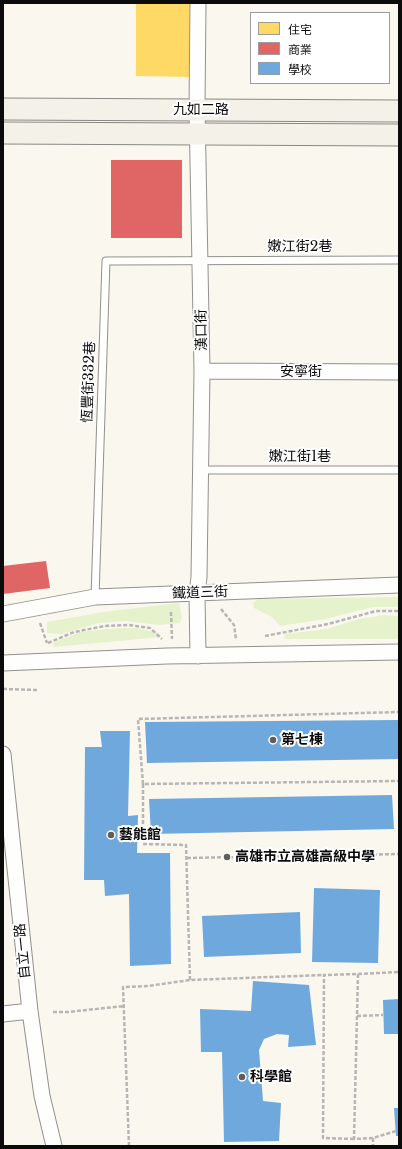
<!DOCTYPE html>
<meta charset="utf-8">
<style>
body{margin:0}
#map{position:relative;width:402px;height:1149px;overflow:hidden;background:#faf7ef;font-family:"Libre Baskerville","Noto Sans TC",serif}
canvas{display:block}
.frame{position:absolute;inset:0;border:4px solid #0b0b0b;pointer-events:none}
.legend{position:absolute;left:250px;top:12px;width:140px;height:72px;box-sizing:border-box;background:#fff;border:1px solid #9d9d9d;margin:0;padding:5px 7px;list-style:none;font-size:12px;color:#0b0b0b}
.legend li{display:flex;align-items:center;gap:8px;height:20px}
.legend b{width:20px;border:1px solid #9d9d9d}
</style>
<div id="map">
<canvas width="402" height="1149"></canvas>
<div class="frame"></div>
<ul class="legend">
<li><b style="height:11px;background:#ffd966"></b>住宅</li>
<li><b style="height:11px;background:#e06666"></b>商業</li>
<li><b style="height:11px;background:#6fa8dc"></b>學校</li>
</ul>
</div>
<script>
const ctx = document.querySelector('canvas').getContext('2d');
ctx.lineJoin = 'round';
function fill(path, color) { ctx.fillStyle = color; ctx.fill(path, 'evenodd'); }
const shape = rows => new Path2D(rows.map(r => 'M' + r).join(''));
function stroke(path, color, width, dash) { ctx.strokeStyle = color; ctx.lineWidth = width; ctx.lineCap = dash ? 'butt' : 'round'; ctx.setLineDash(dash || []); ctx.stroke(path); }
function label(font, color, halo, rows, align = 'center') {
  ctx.font = font + ' "Libre Baskerville","Noto Sans TC",serif'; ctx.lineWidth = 4; ctx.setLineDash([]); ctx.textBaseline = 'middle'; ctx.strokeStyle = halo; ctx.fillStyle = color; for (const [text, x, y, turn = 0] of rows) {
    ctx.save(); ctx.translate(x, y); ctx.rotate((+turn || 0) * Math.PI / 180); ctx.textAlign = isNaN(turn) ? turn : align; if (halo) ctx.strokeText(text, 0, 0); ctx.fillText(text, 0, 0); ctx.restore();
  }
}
const green = shape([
 [399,597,399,607,373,607,325,619,280,626,272,617,254,608,253,603,258,599],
 [179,603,182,617,180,623,159,625,125,621,99,623,61,634,47,633,47,622,110,611],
 [385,615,399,616,399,639,284,639,285,634,327,629,359,619],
 [119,628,136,628,159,633,161,637,54,647,53,643,80,632]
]);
const homes = shape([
 [136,3,190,3,190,77,136,76]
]);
const shops = shape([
 [111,160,182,160,182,238,111,238],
 [46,561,50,588,3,594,3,566]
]);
const schools = shape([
 [399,720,399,759,147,763,145,722],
 [100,731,130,731,128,816,138,815,137,853,170,853,171,964,130,966,129,894,105,896,104,880,84,880,85,747,102,747],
 [392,795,394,829,151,834,149,799],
 [314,888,380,890,378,963,312,962],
 [300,912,301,953,204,957,202,916],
 [253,981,309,985,316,1045,288,1047,289,1035,277,1034,264,1039,259,1050,263,1101,281,1103,279,1141,224,1142,222,1052,201,1052,200,1009,251,1011],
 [399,999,399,1034,384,1034,383,1000],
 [394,1108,399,1108,399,1136,396,1136]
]);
const path = shape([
 [221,609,234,625,236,639],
 [171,612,172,639],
 [40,623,47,643],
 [265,636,328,624,376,611,399,611],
 [48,643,74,632,105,626,129,625,150,628,162,639],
 [3,689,37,690],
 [143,784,138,719,399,712],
 [187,858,399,854],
 [358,974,399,972],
 [190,980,186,845,143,844,143,784,399,781],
 [53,1012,68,1012,124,1006],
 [357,1016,383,1015],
 [373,1138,373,1146],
 [354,1139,323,1138,324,975,358,974,354,1139,373,1138,396,1131],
 [129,1146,123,987,148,986,190,980,324,975]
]);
const lane = shape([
 [201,470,399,470],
 [95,597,106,261,399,260]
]);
const street = shape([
 [198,3,197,109,202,371,199,577,197,594,198,656],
 [202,371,399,372],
 [3,614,95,597,399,585],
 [3,663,167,656,399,652],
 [3,754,30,1011,42,1096,54,1146],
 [3,1014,30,1011]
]);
const secondary = shape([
 [3,109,399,111],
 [3,133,399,135]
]);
const markers = [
 [273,740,4,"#5f5e5b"],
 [111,835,4,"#5f5e5b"],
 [227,857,4,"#5f5e5b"],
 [242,1077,4,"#5f5e5b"]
];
const streetNames = [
 ["九如二路",201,110],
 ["嫩江街2巷",300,247],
 ["漢口街",202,330,-91],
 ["安寧街",301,372],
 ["恆豐街332巷",89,382,-88],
 ["嫩江街1巷",300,457],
 ["鐵道三街",200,593,-2],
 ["自立一路",23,951,-96]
];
const poiNames = [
 ["第七棟",281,740],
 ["藝能館",119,835],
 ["高雄市立高雄高級中學",235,857],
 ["科學館",250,1077]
];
fill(green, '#e5f2cc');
fill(homes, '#ffd966');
fill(shops, '#e06666');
fill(schools, '#6fa8dc');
stroke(lane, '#93918e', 9);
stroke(street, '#93918e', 17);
stroke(secondary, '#898884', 23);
stroke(path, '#b7b6b5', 2.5, [4, 2]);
stroke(lane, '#fefefd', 7);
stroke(street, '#fefefd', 15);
stroke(secondary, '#f4f2e8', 21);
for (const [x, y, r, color] of markers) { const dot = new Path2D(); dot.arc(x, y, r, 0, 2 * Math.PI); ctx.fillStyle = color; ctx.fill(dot); stroke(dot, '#fff', 1.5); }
label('14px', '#0b0b0b', '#fff', streetNames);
label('bold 14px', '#0b0b0b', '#fff', poiNames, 'left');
</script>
